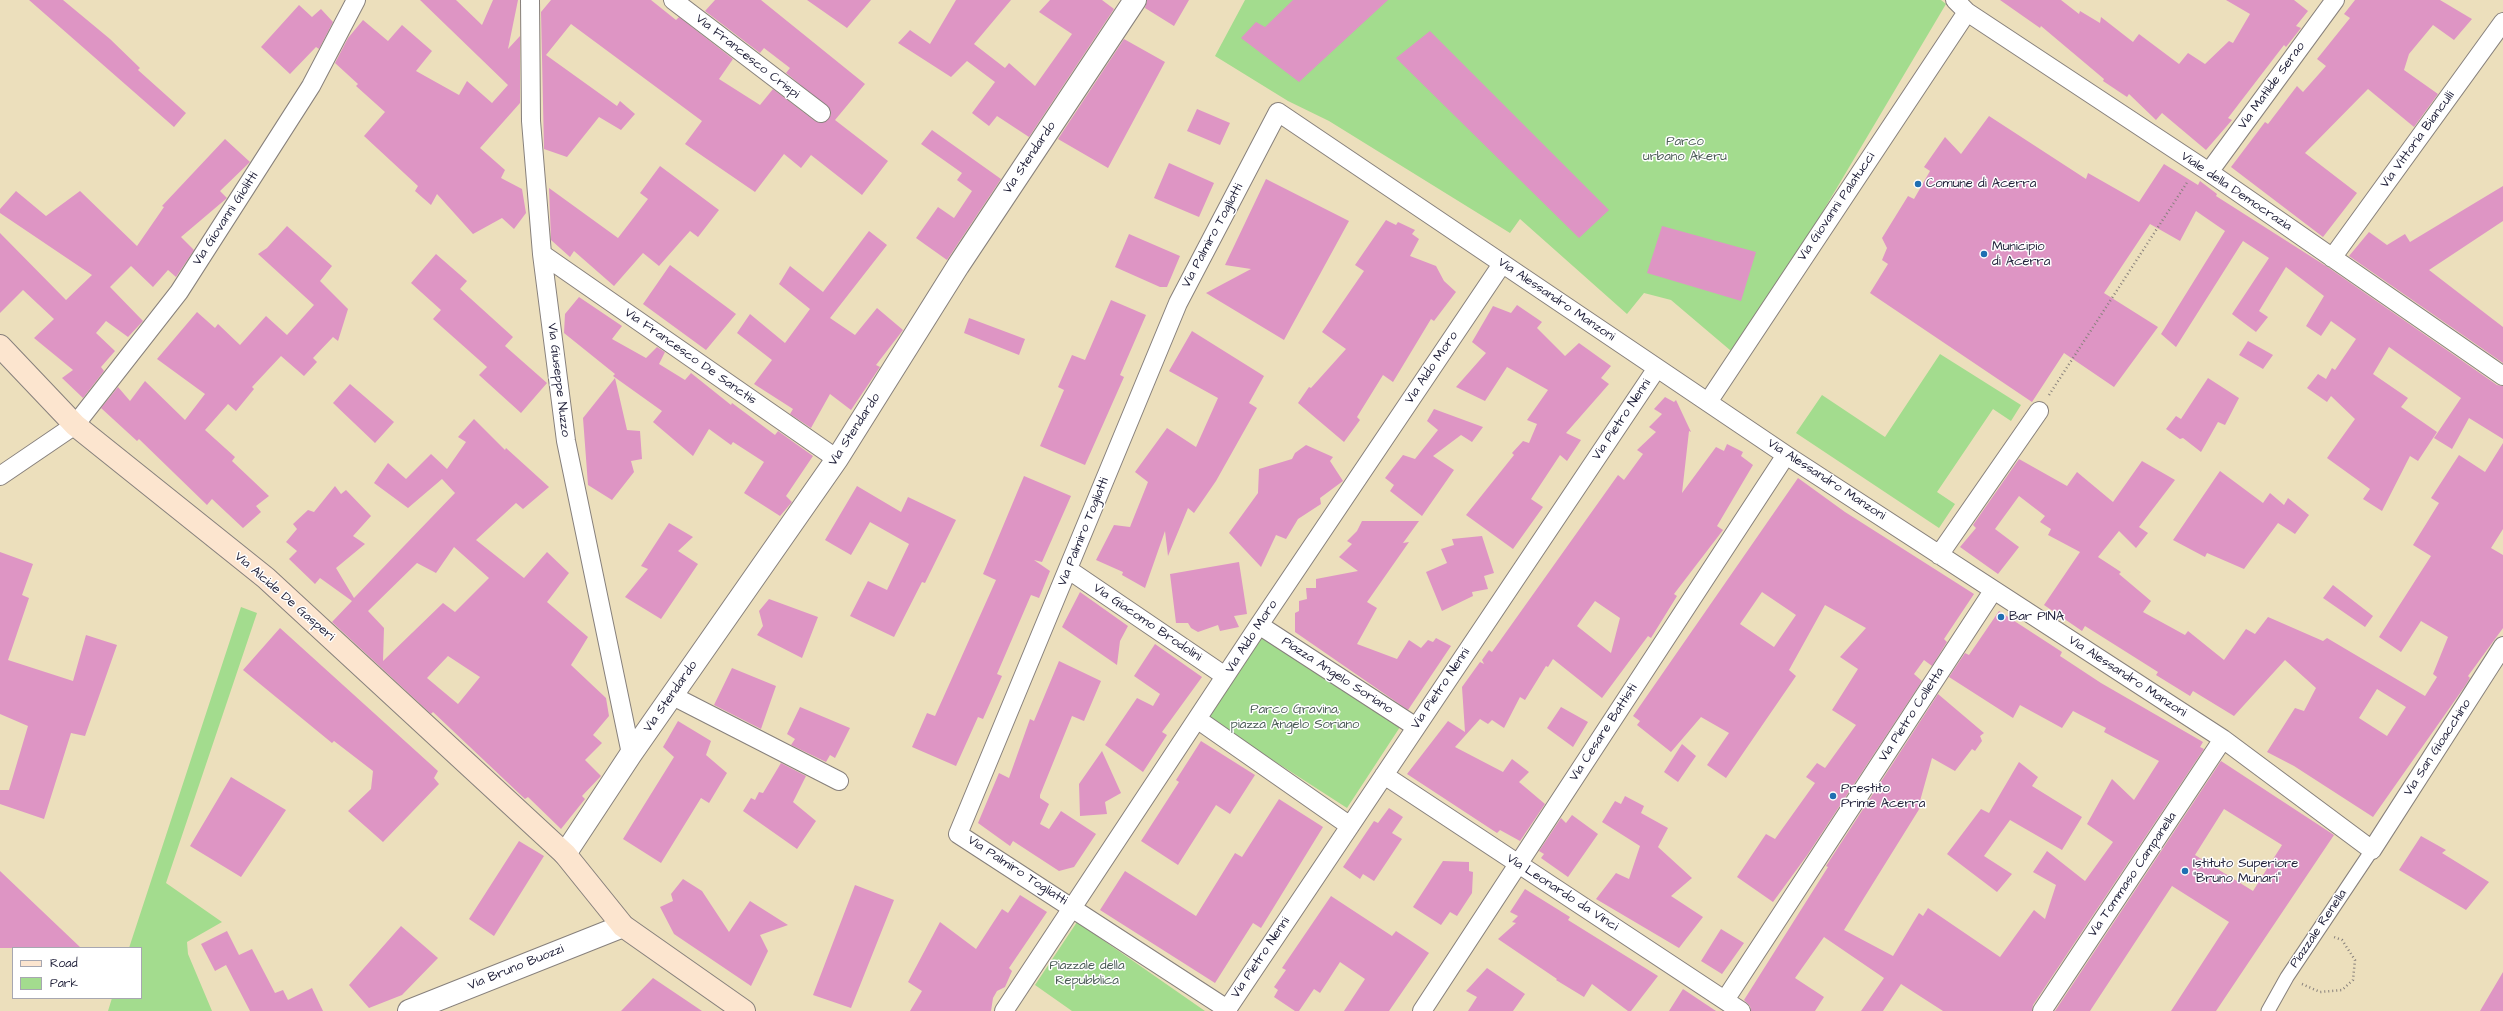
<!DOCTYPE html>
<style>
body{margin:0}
#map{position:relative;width:2503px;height:1011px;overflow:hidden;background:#ecdfbc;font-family:"Architects Daughter",sans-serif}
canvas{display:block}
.legend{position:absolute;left:12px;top:947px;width:130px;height:52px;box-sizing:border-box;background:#fff;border:1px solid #a7a7b1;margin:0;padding:5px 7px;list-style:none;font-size:12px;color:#22223b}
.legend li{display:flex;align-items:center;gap:8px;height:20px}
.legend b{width:20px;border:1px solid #a7a7b1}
</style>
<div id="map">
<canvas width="2503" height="1011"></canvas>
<ul class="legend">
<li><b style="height:5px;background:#fce5cf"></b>Road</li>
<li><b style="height:11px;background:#a3dc8e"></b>Park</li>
</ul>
</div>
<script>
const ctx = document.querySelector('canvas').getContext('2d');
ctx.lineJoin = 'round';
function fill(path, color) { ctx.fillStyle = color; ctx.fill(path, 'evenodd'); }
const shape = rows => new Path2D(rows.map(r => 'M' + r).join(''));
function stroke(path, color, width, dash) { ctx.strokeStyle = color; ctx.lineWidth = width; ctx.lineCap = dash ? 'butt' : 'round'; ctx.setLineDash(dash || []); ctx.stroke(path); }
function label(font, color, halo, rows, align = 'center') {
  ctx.font = font + ' "Architects Daughter",sans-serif'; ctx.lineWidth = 3; ctx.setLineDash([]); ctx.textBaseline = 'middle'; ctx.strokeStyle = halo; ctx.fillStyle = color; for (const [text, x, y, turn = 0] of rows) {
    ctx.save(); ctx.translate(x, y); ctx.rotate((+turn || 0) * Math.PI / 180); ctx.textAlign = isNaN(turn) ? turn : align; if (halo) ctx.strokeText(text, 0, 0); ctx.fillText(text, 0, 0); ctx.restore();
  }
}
const green = shape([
 [1245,0,1941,0,1946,4,1737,356,1671,300,1644,293,1627,314,1520,219,1510,233,1329,121,1288,101,1215,56],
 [1940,354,2021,405,2011,421,1993,409,1937,492,1955,504,1939,528,1796,433,1822,395,1885,437],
 [241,607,257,613,166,883,222,922,187,942,188,954,212,1011,108,1011,112,998,141,998,141,948,129,948],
 [1259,636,1400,727,1347,808,1206,717],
 [1077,922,1205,1011,1072,1011,1035,985]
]);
const building = shape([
 [29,0,63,0,110,39,140,68,138,70,186,113,174,127],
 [420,0,456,0,482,25,493,0,518,0,508,49,520,36,520,103,480,148,505,170,501,178,522,189,526,213,514,229,502,218,473,234,437,194,431,205,415,191,418,186,364,136,385,112,356,86,358,84,335,63,348,38,363,20,388,41,402,25,432,51,416,71,459,95,467,81,492,103,508,85],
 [551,0,651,0,676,20,679,17,733,59,719,79,760,105,773,89,815,121,825,122,831,115,830,109,786,73,790,68,764,48,760,53,705,11,715,0,761,0,865,84,835,120,888,161,862,195,811,155,801,168,784,154,755,192,685,144,702,121,571,24,546,55,617,106,620,101,635,114,621,130,599,117,567,157,544,149,541,12],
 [807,0,871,0,847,28],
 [956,0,1011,0,974,44,1005,68,1009,63,1035,86,1072,34,1039,12,1050,0,1102,0,1114,9,1029,137,997,116,989,126,972,113,995,82,967,61,951,77,898,43,910,30,930,44],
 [1147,0,1189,0,1174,26,1145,8],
 [1293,0,1388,0,1299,82,1241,38,1256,22,1265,27],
 [2000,0,2061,0,2079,14,2080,11,2100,23,2101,17,2133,42,2139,34,2179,64,2188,53,2205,64,2229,41,2233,43,2250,14,2226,0,2294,0,2308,11,2296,26,2301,28,2286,47,2284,45,2228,118,2232,120,2206,150,2162,113,2156,120,2129,94,2127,97,2103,81,2104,79,2041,26,2040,28],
 [2355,0,2440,0,2472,19,2454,40,2433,25,2409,54,2404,70,2438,94,2414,127,2368,89,2305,153,2357,193,2323,237,2231,167,2265,122,2268,124,2297,86,2303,92,2326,66,2317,59,2350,18,2344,14],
 [299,5,312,17,321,9,333,22,319,49,316,47,290,74,261,47],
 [1430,31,1609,210,1579,238,1396,58],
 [1124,39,1165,62,1108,168,1058,139],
 [1197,109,1230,123,1220,145,1187,131],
 [1989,116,2086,179,2088,173,2139,202,2164,164,2198,185,2200,181,2217,194,2216,196,2329,268,2497,385,2503,386,2503,439,2469,418,2452,449,2434,438,2461,398,2389,347,2373,374,2408,398,2401,407,2437,432,2418,461,2410,456,2382,511,2363,499,2370,489,2327,458,2355,419,2331,396,2327,402,2307,388,2318,374,2326,379,2332,368,2335,370,2356,339,2331,321,2321,336,2306,326,2324,296,2286,267,2259,311,2268,317,2256,332,2232,314,2269,258,2243,241,2176,347,2161,334,2225,231,2196,211,2180,241,2150,224,2104,293,2158,327,2114,387,2064,353,2032,402,1870,293,1888,264,1882,260,1887,248,1882,238,1908,196,1914,199,1930,171,1924,167,1945,137,1961,154],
 [932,130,1001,179,947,260,916,238,938,207,954,218,972,191,957,180,962,173,921,144],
 [225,139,250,162,220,191,227,198,181,237,194,250,176,277,168,270,153,287,131,266,110,287,143,321,128,337,106,321,96,333,115,351,101,367,104,371,83,398,62,378,73,370,34,338,54,319,23,290,0,313,0,233,66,300,92,275,0,213,0,209,16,191,46,216,80,191,137,246,164,207,162,206],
 [1169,163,1214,183,1199,217,1154,198],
 [660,166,719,210,698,237,690,231,659,266,643,253,614,286,574,251,570,257,551,240,549,188,618,238,648,199,640,193],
 [1266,179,1349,221,1284,340,1206,293,1251,269,1225,265],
 [2503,186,2503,221,2429,270,2503,327,2503,363,2349,256,2369,232,2387,245,2405,234,2410,242],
 [1386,220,1396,225,1398,222,1415,230,1412,234,1419,239,1410,256,1436,266,1444,281,1456,292,1434,321,1431,319,1393,382,1383,375,1357,417,1360,420,1344,442,1298,403,1309,387,1311,388,1346,349,1322,332,1364,271,1355,265],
 [287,226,332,266,320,281,348,309,338,341,333,337,313,358,317,362,304,376,281,356,252,387,254,389,236,411,228,404,205,430,235,457,232,461,269,496,256,506,261,512,243,528,212,499,207,505,139,439,137,441,101,408,118,387,130,401,145,381,185,420,205,394,157,359,197,312,215,328,218,324,240,345,266,316,287,335,314,305,258,254,267,248],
 [1662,226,1756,252,1741,301,1647,273],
 [869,231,887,245,830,318,855,335,877,308,903,330,876,365,880,367,851,410,830,394,811,428,790,414,793,409,754,384,772,360,737,333,750,314,785,343,810,309,779,284,790,266,823,292],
 [1129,234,1180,256,1167,287,1160,287,1115,267],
 [436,254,467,281,460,289,513,337,505,346,547,383,521,413,479,375,487,367,433,319,441,310,411,283],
 [670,265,736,314,706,350,643,304],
 [579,297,622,326,612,339,646,358,657,347,665,352,659,364,685,380,691,373,731,405,732,403,775,435,778,431,813,456,786,496,792,502,780,516,744,493,764,462,733,442,731,445,709,429,693,456,653,422,662,411,613,376,615,374,564,333,565,314],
 [1111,300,1146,315,1120,375,1124,377,1085,465,1040,446,1064,390,1058,387,1072,355,1085,360],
 [1517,305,1542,322,1537,328,1565,356,1579,343,1611,366,1601,378,1609,384,1566,433,1581,440,1567,461,1560,455,1531,499,1543,507,1513,549,1466,515,1514,455,1512,453,1523,441,1529,443,1537,424,1527,420,1548,390,1507,367,1485,401,1456,387,1486,353,1472,342,1493,306,1511,313],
 [969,318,1025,339,1019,355,964,333],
 [1192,331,1264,376,1249,403,1257,408,1216,481,1194,513,1188,508,1168,556,1165,531,1145,588,1122,575,1123,572,1096,560,1114,525,1130,527,1148,482,1135,472,1167,428,1196,447,1218,398,1169,371],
 [2248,341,2273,355,2263,369,2239,355],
 [615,378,627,430,640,431,642,459,631,461,634,472,612,500,588,485,583,418],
 [2208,378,2239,398,2225,425,2218,422,2201,452,2183,438,2180,439,2166,429,2176,416,2181,419],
 [350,384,394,422,375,443,333,403],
 [1665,397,1674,402,1676,400,1691,432,1689,431,1682,493,1716,447,1724,451,1727,444,1743,452,1741,456,1753,465,1717,526,1723,530,1674,594,1677,596,1651,638,1648,636,1602,698,1553,659,1548,667,1546,666,1525,700,1520,697,1504,728,1492,720,1488,724,1480,719,1455,747,1503,772,1512,759,1529,772,1519,782,1545,804,1520,841,1500,830,1497,833,1407,774,1448,721,1465,732,1462,687,1480,662,1484,664,1482,660,1489,650,1492,652,1618,475,1624,480,1643,454,1637,450,1656,432,1649,427,1662,414,1654,409],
 [1595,601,1620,618,1611,653,1577,626],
 [1434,409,1483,427,1472,442,1461,435,1433,456,1454,470,1422,516,1390,491,1394,485,1385,478,1403,455,1415,459,1438,430,1427,421],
 [474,419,505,450,506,448,549,487,523,509,516,503,476,540,524,578,547,552,569,573,547,602,588,637,571,665,606,698,609,716,593,735,602,743,585,760,601,776,582,796,585,799,561,829,528,797,525,799,433,712,431,714,332,622,352,601,320,578,315,584,289,559,297,551,286,542,297,529,293,524,308,510,314,512,335,486,341,494,346,490,371,516,353,536,365,544,336,568,354,598,455,493,442,479,408,508,374,483,388,463,406,479,431,454,447,469,466,442,458,437],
 [454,547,489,578,455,612,443,603,383,661,384,628,368,611,417,563,436,573],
 [448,656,480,677,458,704,427,678],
 [2503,443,2503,529,2491,548,2503,555,2503,628,2468,676,2470,678,2465,686,2373,817,2294,766,2267,752,2295,708,2304,711,2316,688,2285,660,2234,716,2193,691,2190,696,2156,675,2158,672,2085,626,2082,631,2044,605,2080,552,2048,535,2051,529,2040,522,2045,516,2019,496,1995,529,2019,547,1998,574,1960,547,1976,528,1973,525,2019,459,2067,486,2077,472,2113,502,2142,461,2175,480,2139,527,2148,533,2136,548,2119,531,2098,557,2121,572,2119,574,2151,601,2143,612,2185,635,2188,631,2224,660,2246,629,2255,634,2268,617,2323,641,2327,638,2425,696,2437,677,2433,674,2448,637,2421,621,2401,652,2379,637,2431,556,2413,545,2439,503,2431,498,2459,455,2485,472],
 [2377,689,2406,707,2387,736,2359,718],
 [1306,445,1333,457,1330,461,1343,481,1320,498,1321,504,1298,519,1286,539,1276,535,1261,567,1229,533,1258,493,1259,469,1292,459,1295,453],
 [2220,471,2263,503,2270,493,2284,505,2288,498,2309,515,2295,534,2278,523,2244,569,2207,553,2205,557,2173,540],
 [1024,476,1071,496,1042,562,1034,560,1050,571,1039,598,1031,595,997,674,1002,676,983,719,978,717,956,766,912,747,927,713,935,716,996,580,983,574],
 [1798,478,1845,512,1974,594,1944,639,1947,642,1932,666,1924,660,1914,674,1922,681,1808,854,1773,902,1737,877,1766,834,1775,839,1815,783,1806,777,1817,763,1825,768,1856,725,1832,710,1858,669,1840,657,1866,628,1825,605,1789,670,1796,676,1726,778,1707,765,1729,733,1701,717,1671,752,1637,725,1640,721,1633,716],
 [1762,592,1796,615,1774,647,1740,624],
 [857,486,901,512,908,497,956,520,925,583,922,582,894,637,850,616,868,581,887,590,909,544,870,522,851,555,825,540],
 [1362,521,1419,521,1403,543,1409,542,1367,602,1377,608,1357,644,1397,659,1409,640,1421,648,1428,640,1433,642,1436,638,1451,646,1408,710,1295,632,1295,613,1299,611,1299,601,1307,599,1306,588,1316,588,1316,579,1358,571,1339,557,1352,544,1347,541,1357,531],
 [669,523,693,537,678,551,698,564,661,619,625,597,648,569,641,566],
 [1482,536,1494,573,1484,576,1488,589,1472,592,1473,596,1442,611,1426,572,1447,563,1441,549,1454,545,1452,539],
 [0,552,33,564,22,595,29,598,8,660,73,681,86,635,117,645,85,736,71,733,44,819,0,804,0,790,9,790,28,726,0,714],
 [1239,562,1247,614,1234,616,1239,627,1220,631,1218,625,1198,632,1191,628,1188,623,1176,623,1170,574],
 [2333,585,2373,616,2365,627,2323,598],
 [1080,592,1128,626,1120,641,1117,665,1062,627],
 [769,599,818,617,802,658,757,635,763,626,759,611],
 [1999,611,2062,652,2060,656,2101,683,2203,742,2200,747,2204,749,2033,1005,2032,1011,1943,1011,1901,984,1883,1011,1861,1011,1884,978,1824,937,1795,978,1824,997,1815,1011,1751,1011,1750,1006,1744,1000,1828,867,1826,866,1938,694,1984,733,1980,736,1982,741,1975,751,1972,749,1955,771,1932,758,1920,801,1923,803,1844,930,1893,956,1919,913,1923,916,1928,908,2000,957,2034,910,2045,919,2056,885,2033,872,2047,851,2085,881,2113,842,2087,824,2112,779,2134,800,2159,761,2104,732,2106,728,2073,711,2062,728,2020,705,2013,718,1949,677,1965,653,1969,655],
 [280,628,438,771,434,778,439,784,383,842,348,811,371,789,373,771,334,741,332,743,243,670],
 [1155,644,1202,677,1162,732,1167,735,1143,772,1105,745,1137,698,1153,706,1160,694,1134,676],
 [1059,661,1101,681,1084,721,1072,716,1040,795,1040,798,1049,804,1040,824,1049,829,1061,811,1096,834,1074,867,1059,871,1013,841,1010,846,978,823,999,773,1009,778,1030,719,1034,721],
 [732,668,776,686,761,729,714,705],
 [800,707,850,728,835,758,830,755,826,762,791,745,795,739,787,734],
 [1561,707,1588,722,1573,747,1547,728],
 [678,721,711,741,706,755,727,773,709,803,701,798,661,863,623,839,674,757,663,747],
 [1201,741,1255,775,1230,814,1216,805,1178,865,1141,841,1179,782,1176,780],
 [1682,744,1696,756,1678,782,1664,772],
 [1102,751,1121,793,1105,802,1107,814,1080,816,1079,784],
 [2221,761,2334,835,2216,1011,2171,1011,2229,922,2172,886,2090,1011,2055,1011],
 [2224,809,2282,845,2253,891,2195,855],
 [2019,762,2038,777,2032,786,2082,817,2062,850,2010,820,1984,856,2012,874,1997,892,1947,854,1981,809,1989,813],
 [781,763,806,776,793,802,816,821,797,849,743,811,751,798,755,800,759,792,763,793],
 [231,777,286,810,241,877,190,846],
 [1625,796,1644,806,1641,813,1668,828,1658,847,1692,878,1671,896,1703,917,1679,948,1596,899,1616,873,1629,879,1640,846,1602,822,1615,801,1621,804],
 [1279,799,1323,827,1261,928,1253,923,1215,983,1100,910,1125,871,1196,916,1235,853,1242,857],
 [1389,808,1403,817,1392,833,1402,839,1374,881,1363,874,1360,879,1343,867,1374,821,1378,823],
 [1572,815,1598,834,1568,877,1541,858,1544,854,1539,851,1561,818,1566,823],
 [2421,836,2446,850,2442,853,2489,882,2466,910,2399,870],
 [519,841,544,856,494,936,469,919],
 [1443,861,1469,862,1469,871,1473,872,1472,893,1457,916,1450,912,1441,925,1413,907],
 [0,871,81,948,0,948],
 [683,879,702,891,729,932,750,901,788,925,760,935,768,951,751,986,674,934,660,907,673,901,671,894],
 [855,885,894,900,851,1008,813,995],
 [1525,889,1570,917,1568,920,1658,976,1631,1011,1628,1011,1592,984,1584,997,1556,980,1557,979,1498,939,1516,923,1512,922,1518,916,1510,912],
 [1020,895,1047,912,1009,968,1012,971,1005,987,997,991,993,998,991,1011,910,1011,922,991,908,982,940,922,976,949,1002,909,1008,913],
 [1331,896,1392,936,1396,931,1429,953,1389,1011,1344,1011,1365,979,1340,962,1320,993,1314,989,1299,1011,1295,1011,1274,997,1278,990,1274,987,1286,970,1282,968],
 [401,926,438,958,402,995,369,1008,349,985],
 [1721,929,1744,943,1722,974,1701,961],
 [227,931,239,955,252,949,275,993,283,990,288,1000,312,988,323,1011,250,1011,226,965,215,971,201,944],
 [1487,968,1525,994,1513,1011,1468,1011,1477,997,1466,991],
 [2503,972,2503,1011,2480,1011],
 [653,978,702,1011,621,1011],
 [1683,989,1716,1011,1669,1011]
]);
const path = shape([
 [2049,395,2188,181],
 [2302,984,2320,992,2342,990,2353,980,2355,960,2342,940,2334,937]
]);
const pedestrian = shape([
 [2268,1011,2287,977,2372,850]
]);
const minor = shape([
 [530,0,531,121,542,254,566,441,631,754],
 [673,0,821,113],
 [1955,0,1967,12,2209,172,2503,376],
 [2209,172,2335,0],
 [542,254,837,459],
 [2332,258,2503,22],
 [1708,402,1967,12],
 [0,476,75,425,179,292,311,86,356,0],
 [1939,555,2039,411],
 [1069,570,1225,676],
 [1259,625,1416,727],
 [671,695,839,781],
 [1197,719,1350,826],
 [1384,775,1741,1011],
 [1725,1000,1993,591],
 [1227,1009,958,834,1178,303,1278,112,1786,455,2223,739,2372,850,2503,646],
 [1004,1011,1259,625,1502,264],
 [1226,1011,1657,368],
 [1422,1011,1786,455],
 [2042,1011,2223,739]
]);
const tertiary = shape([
 [565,854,631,754,837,459,958,266,1135,0],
 [409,1011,623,926]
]);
const secondary = shape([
 [0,346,75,425,266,578,565,854,623,926,744,1011]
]);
const markers = [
 [1918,184,4,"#1f6fb2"],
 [1984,254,4,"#1f6fb2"],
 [2001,617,4,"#1f6fb2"],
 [1833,796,4,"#1f6fb2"],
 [2185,871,4,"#1f6fb2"]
];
const streetNames = [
 ["Via Francesco Crispi",747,57,38],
 ["Via Matilde Serao",2272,86,-54],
 ["Via Vittoria Bianculli",2418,140,-54],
 ["Via Stendardo",1030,158,-56],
 ["Viale della Democrazia",2236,192,34],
 ["Via Giovanni Palatucci",1837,207,-56],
 ["Via Giovanni Giolitti",226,219,-57],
 ["Via Palmiro Togliatti",1213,236,-62],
 ["Via Alessandro Manzoni",1556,300,34],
 ["Via Francesco De Sanctis",690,357,35],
 ["Via Aldo Moro",1432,368,-56],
 ["Via Giuseppe Nuzzo",558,380,83],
 ["Via Pietro Nenni",1622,420,-56],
 ["Via Stendardo",855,430,-57],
 ["Via Alessandro Manzoni",1826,480,33],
 ["Via Palmiro Togliatti",1084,532,-68],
 ["Via Alcide De Gasperi",284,597,41],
 ["Via Giacomo Brodolini",1147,623,34],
 ["Via Aldo Moro",1252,637,-57],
 ["Piazza Angelo Soriano",1337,676,33],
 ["Via Alessandro Manzoni",2127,677,33],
 ["Via Pietro Nenni",1441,689,-56],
 ["Via Stendardo",671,697,-55],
 ["Via Pietro Colletta",1912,715,-57],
 ["Via Cesare Battisti",1604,733,-57],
 ["Via San Gioacchino",2438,748,-57],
 ["Via Palmiro Togliatti",1017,871,33],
 ["Via Tommaso Campanella",2133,875,-56],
 ["Via Leonardo da Vinci",1562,893,33],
 ["Piazzale Renella",2319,929,-56],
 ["Via Pietro Nenni",1261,958,-56],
 ["Via Bruno Buozzi",516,968,-22]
];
const parkNames = [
 ["Parco",1685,142],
 ["urbano Akeru",1685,157],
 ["Parco Gravina,",1295,710],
 ["piazza Angelo Soriano",1295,725],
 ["Piazzale della",1087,966],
 ["Repubblica",1087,981]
];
const poiNames = [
 ["Comune di Acerra",1926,184],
 ["Municipio",1992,247],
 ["di Acerra",1992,262],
 ["Bar PINA",2009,617],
 ["Prestito",1841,789],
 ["Prime Acerra",1841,804],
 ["Istituto Superiore",2193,864],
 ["\"Bruno Munari\"",2193,879]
];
fill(green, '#a3dc8e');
fill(building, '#de95c4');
stroke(pedestrian, '#87807c', 15);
stroke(minor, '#87807c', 20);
stroke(tertiary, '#87807c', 24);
stroke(secondary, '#87807c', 24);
stroke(path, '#87807c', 2.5, [1, 3]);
stroke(pedestrian, '#fff', 13);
stroke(minor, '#fff', 18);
stroke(tertiary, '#fff', 22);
stroke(secondary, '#fce5cf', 22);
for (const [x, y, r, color] of markers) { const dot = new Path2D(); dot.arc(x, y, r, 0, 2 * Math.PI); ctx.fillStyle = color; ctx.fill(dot); stroke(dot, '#fff', 1.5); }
label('13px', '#22223b', '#fff', streetNames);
label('13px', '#495a54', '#fff', parkNames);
label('13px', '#22223b', '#fff', poiNames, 'left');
</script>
